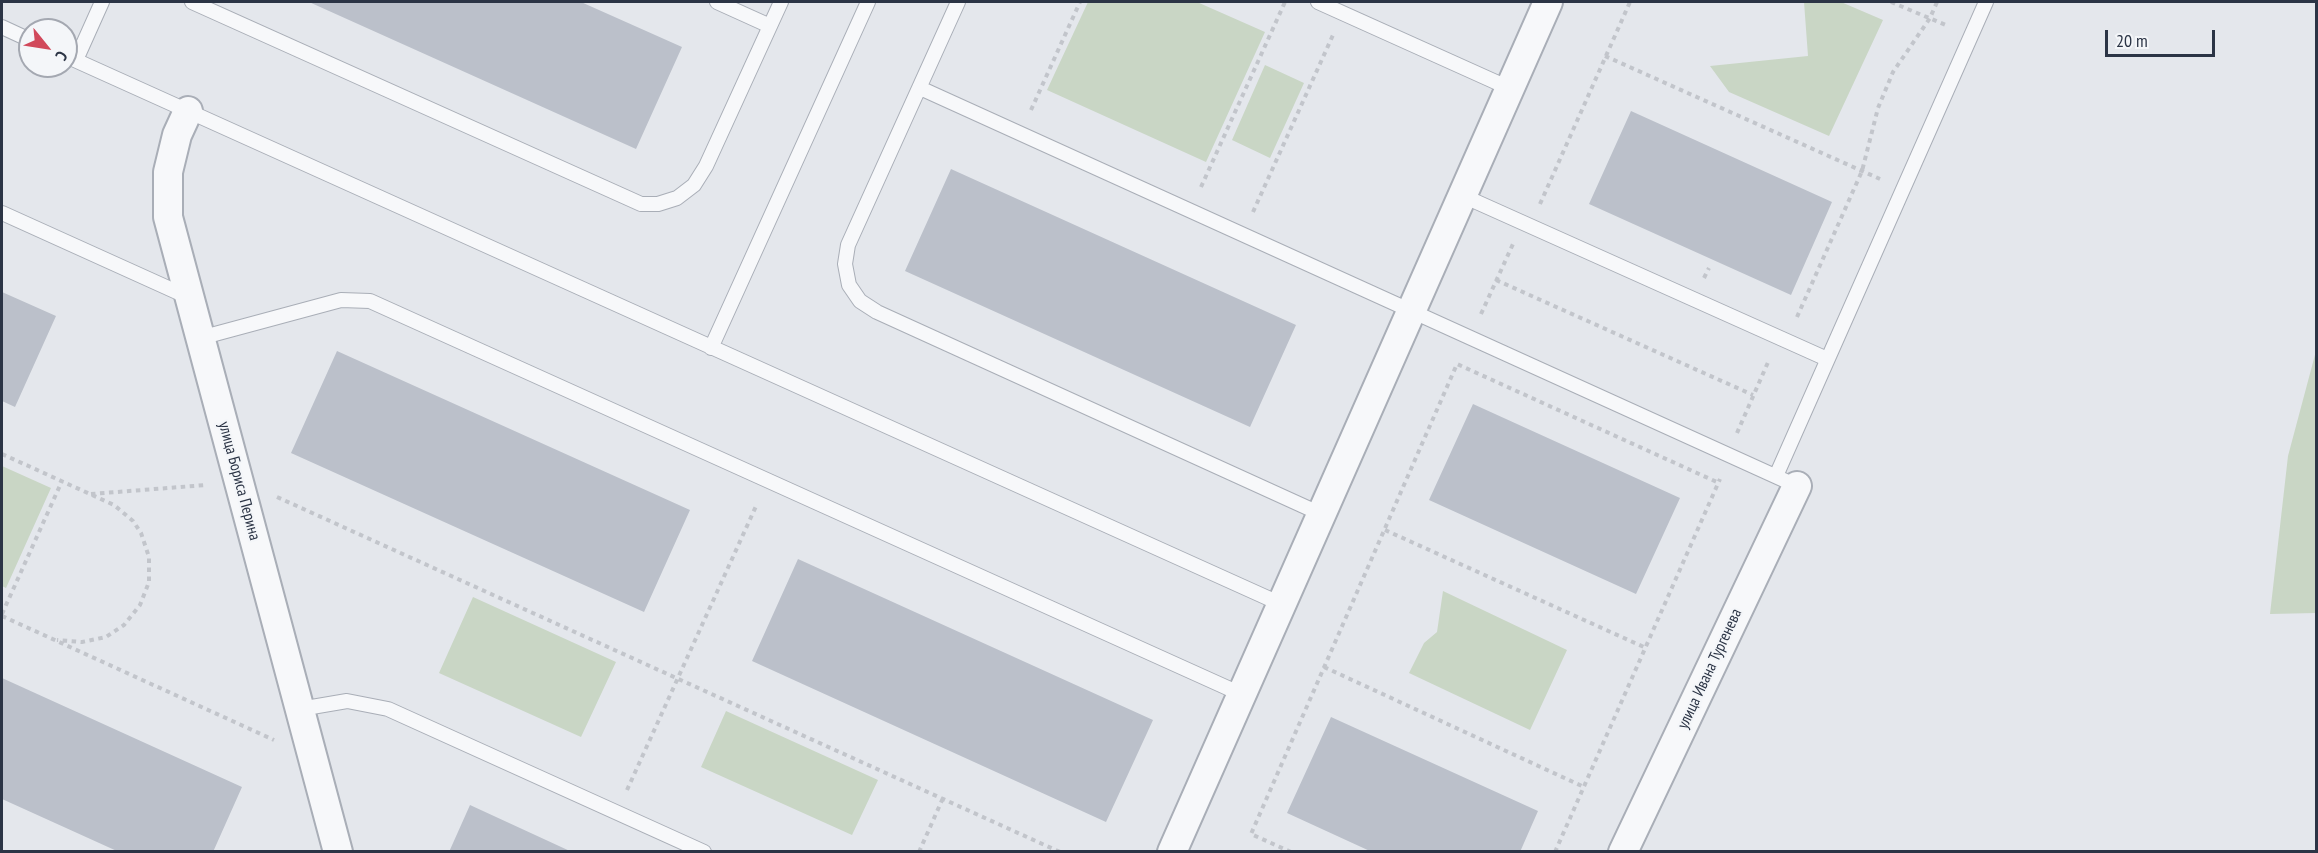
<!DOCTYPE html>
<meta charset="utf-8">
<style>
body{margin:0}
#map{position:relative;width:2318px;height:853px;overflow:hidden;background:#e4e7ec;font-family:"PT Sans Narrow",sans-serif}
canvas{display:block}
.frame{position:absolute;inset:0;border:3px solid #2b3445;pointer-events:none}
.north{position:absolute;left:18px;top:18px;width:60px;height:60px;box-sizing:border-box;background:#f4f6f9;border:2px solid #a4a8b1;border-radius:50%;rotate:120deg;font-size:16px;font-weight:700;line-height:24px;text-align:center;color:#2b3445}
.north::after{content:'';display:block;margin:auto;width:21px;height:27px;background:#d1495b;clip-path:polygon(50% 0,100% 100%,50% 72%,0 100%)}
.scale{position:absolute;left:2105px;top:30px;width:110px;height:27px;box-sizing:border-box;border:3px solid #2b3445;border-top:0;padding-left:8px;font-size:18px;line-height:21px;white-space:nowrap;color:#2b3445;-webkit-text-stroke:4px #f4f6f9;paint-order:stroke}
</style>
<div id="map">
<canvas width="2318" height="853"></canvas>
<div class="frame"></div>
<div class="north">С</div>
<div class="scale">20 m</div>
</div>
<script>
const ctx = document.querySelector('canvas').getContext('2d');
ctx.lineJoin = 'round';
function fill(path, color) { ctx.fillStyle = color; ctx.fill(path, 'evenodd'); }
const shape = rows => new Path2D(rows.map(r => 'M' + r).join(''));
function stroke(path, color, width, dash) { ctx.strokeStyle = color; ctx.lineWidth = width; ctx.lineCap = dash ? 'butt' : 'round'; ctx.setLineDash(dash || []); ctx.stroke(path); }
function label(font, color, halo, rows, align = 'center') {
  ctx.font = font + ' "PT Sans Narrow",sans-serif'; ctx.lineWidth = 4.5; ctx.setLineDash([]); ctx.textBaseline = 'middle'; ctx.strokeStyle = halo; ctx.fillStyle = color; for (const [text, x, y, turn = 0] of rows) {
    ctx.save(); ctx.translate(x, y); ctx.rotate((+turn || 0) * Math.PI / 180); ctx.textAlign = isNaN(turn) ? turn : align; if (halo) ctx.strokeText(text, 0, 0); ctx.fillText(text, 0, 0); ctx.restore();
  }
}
const green = shape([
 [1088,2,1197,2,1265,32,1206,162,1047,90],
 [1804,2,1841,2,1883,20,1829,136,1729,92,1710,66,1808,56],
 [1265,65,1304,83,1270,158,1232,140],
 [2316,351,2316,613,2270,614,2288,456],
 [2,466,51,488,6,588,2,586],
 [1443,591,1567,650,1530,730,1409,673,1424,643,1437,632],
 [473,597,616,662,581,737,439,673],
 [726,711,878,780,852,835,701,767]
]);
const building = shape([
 [309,2,581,2,682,47,636,149],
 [1631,111,1832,202,1791,295,1589,204],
 [951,169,1296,325,1250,427,905,271],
 [2,292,56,316,15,407,2,401],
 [337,351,690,510,644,612,291,453],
 [1473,404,1680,498,1636,594,1429,500],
 [798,559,1153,720,1106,822,752,661],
 [2,678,242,787,213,852,119,852,2,799],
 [1331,717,1538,811,1520,852,1372,852,1287,813],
 [470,805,559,846,572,852,449,852]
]);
const path = shape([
 [1891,2,1948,26],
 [1605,56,1880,179],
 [1031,110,1080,2],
 [1201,187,1285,2],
 [1540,204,1630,2],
 [1253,212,1333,35],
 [1704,278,1709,268],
 [1496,280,1753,395],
 [1481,314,1513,244],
 [1797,317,1862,171,1878,108,1893,72,1930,18,1937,2],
 [1737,433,1769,360],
 [2,454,114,505,133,521,141,533,149,557,149,582,140,605,124,625,106,637,82,642,57,640],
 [91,494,206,485],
 [277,497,1060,852],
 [1385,530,1646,648],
 [2,614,62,481],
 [2,616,274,740],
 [1324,667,1584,787],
 [627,790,757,504],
 [919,852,943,798],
 [1291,852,1251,834,1457,364,1719,483],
 [1555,852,1720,479]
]);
const lane = shape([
 [192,2,641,204,658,204,677,198,694,185,706,166,781,2],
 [717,2,770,26],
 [958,2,848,245,845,264,849,285,860,301,877,312,1321,514],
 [1318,2,1509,88],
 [2,27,30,40],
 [66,56,1281,604],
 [76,60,102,2],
 [920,88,1797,486],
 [1461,195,1827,359],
 [2,213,188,297],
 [200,338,341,300,370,301,1241,694],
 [711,348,868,2],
 [1776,476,1986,2],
 [300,709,347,701,388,709,704,852]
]);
const street = shape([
 [188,111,177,135,168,172,168,217,338,852],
 [1172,852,1548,2],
 [1623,852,1797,486]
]);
const streetNames = [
 ["улица Бориса Перина",239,481,75],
 ["улица Ивана Тургенева",1710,669,-65]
];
fill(green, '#c9d6c5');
fill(building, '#bbc0ca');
stroke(lane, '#a9aeb7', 16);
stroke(street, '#a9aeb7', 32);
stroke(path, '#c2c5cb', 4, [4.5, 4.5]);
stroke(lane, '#f7f8fa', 14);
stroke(street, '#f7f8fa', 28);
label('16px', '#2b3445', '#f4f6f9', streetNames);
</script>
